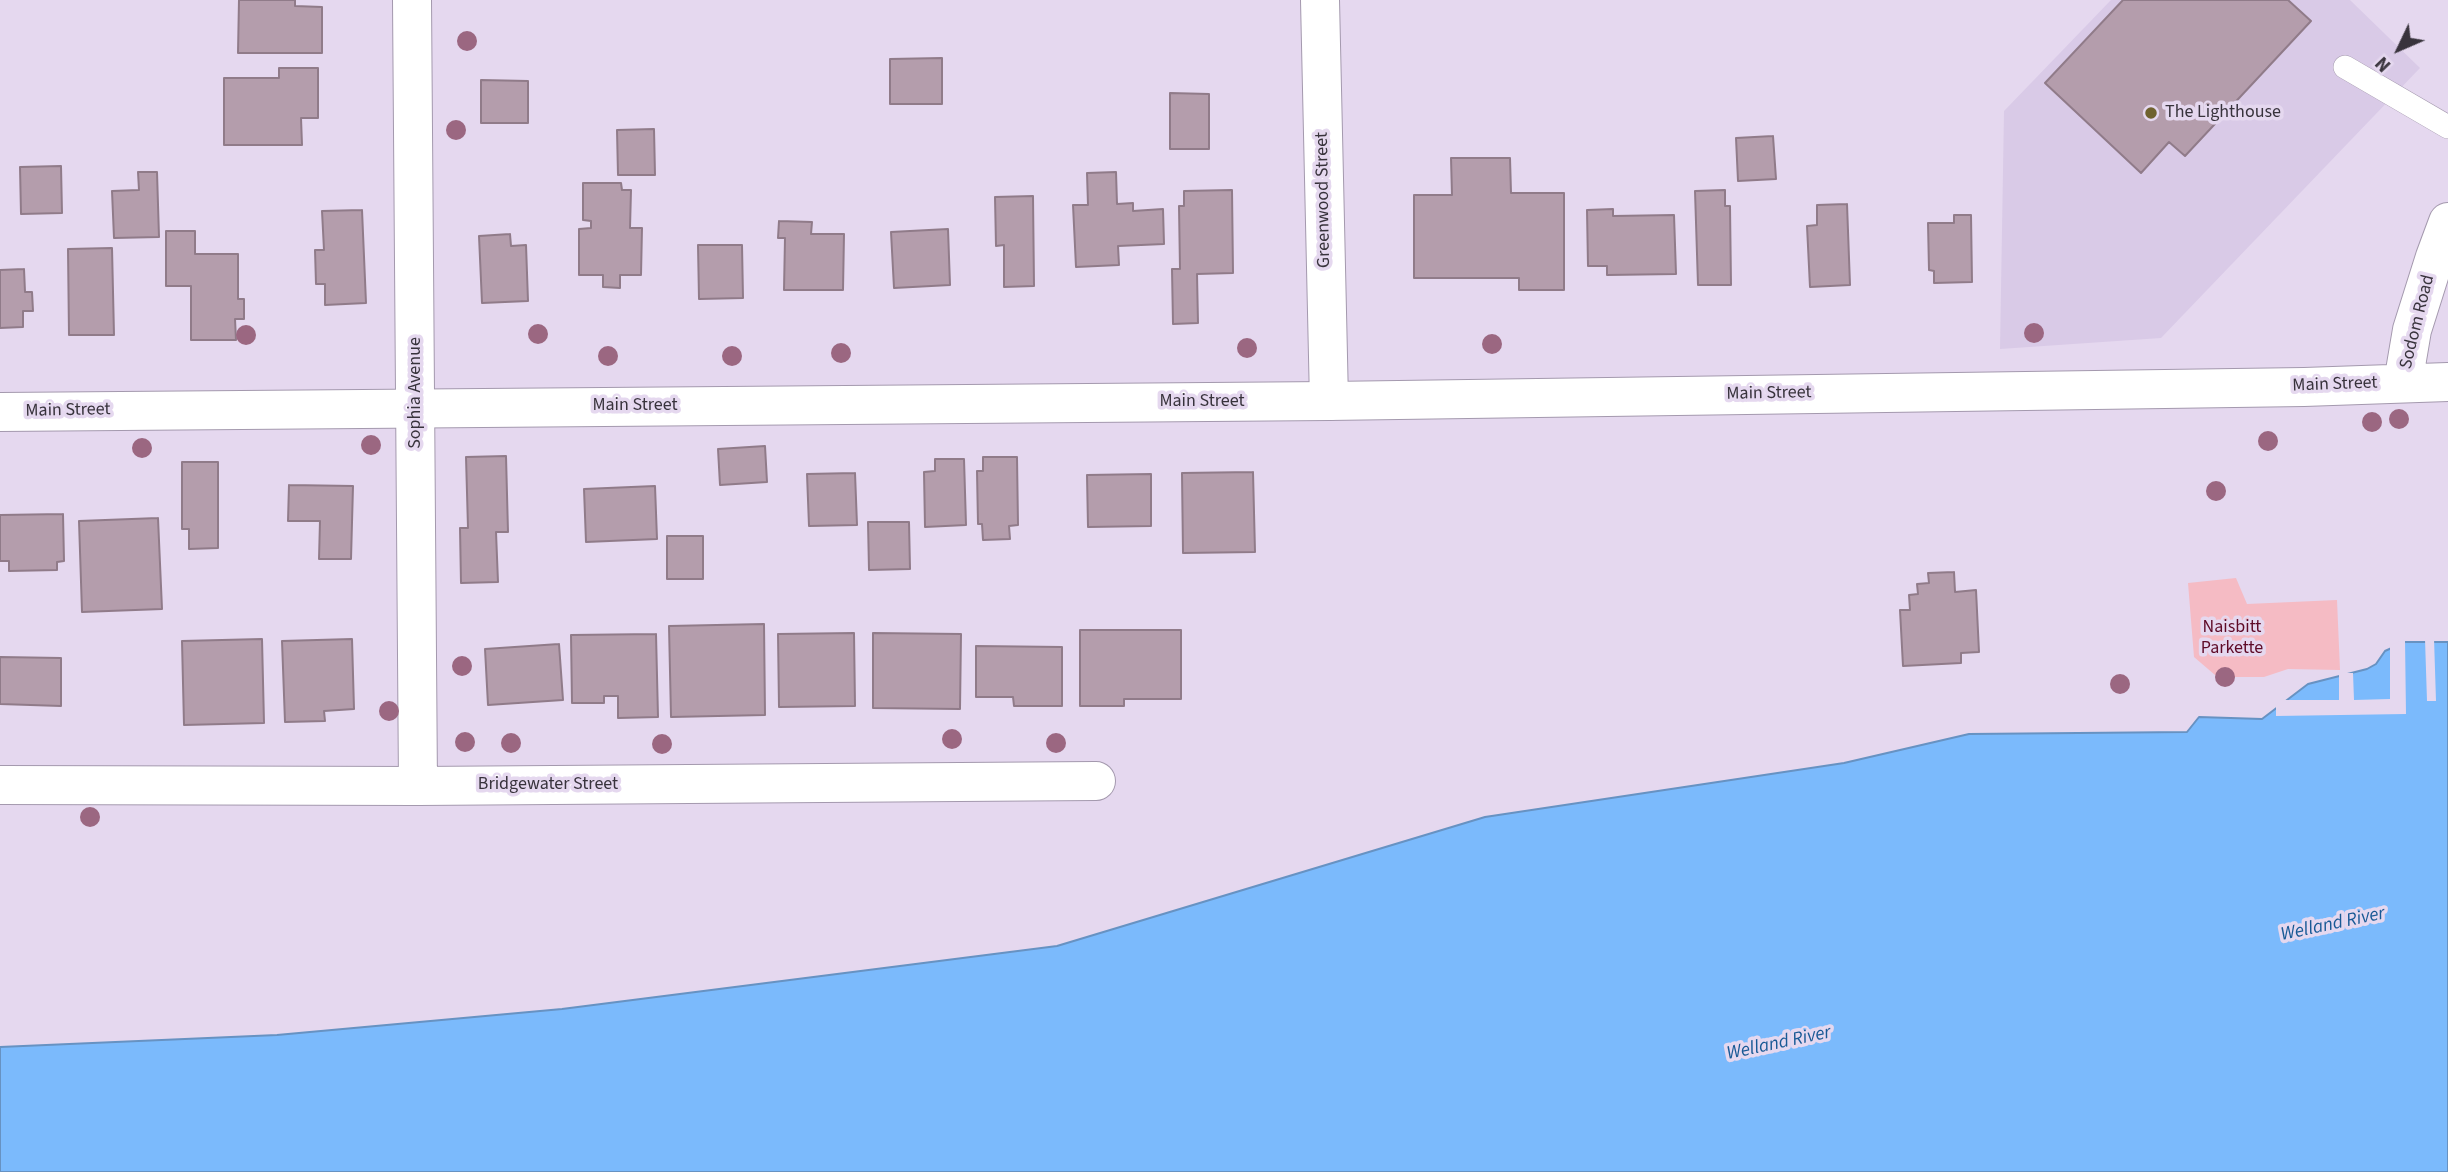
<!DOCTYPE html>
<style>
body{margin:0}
#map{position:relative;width:2448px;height:1172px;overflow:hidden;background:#e5d8ef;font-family:"Source Sans 3",sans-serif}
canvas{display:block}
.north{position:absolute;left:2364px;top:14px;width:70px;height:70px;-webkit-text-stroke:5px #e5d8ef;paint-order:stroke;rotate:226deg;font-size:19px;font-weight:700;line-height:28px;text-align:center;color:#38333c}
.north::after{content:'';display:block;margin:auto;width:24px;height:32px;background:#38333c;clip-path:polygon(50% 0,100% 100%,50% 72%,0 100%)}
</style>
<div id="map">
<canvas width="2448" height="1172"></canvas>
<div class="north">N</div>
</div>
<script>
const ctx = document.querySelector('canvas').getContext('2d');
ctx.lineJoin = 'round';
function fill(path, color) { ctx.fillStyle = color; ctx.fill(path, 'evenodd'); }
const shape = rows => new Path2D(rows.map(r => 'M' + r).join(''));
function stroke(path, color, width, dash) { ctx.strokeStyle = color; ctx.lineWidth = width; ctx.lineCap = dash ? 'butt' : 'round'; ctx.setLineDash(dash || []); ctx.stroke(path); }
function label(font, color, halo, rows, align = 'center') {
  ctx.font = font + ' "Source Sans 3",sans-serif'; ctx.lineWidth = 7; ctx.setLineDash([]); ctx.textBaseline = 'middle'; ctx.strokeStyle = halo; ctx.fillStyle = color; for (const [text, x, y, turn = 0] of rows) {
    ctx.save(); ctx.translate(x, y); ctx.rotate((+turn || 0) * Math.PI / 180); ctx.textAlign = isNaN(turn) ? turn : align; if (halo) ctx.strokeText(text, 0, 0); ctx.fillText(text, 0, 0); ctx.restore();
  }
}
const built = shape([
 [2111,0,2350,0,2420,68,2161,338,2000,349,2004,111]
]);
const green = shape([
 [2236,578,2247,604,2337,600,2340,670,2288,669,2264,677,2226,677,2215,675,2194,657,2188,583]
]);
const water = shape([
 [2405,642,2448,642,2448,1172,0,1172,0,1047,277,1035,562,1009,1057,946,1485,817,1844,763,1969,734,2187,732,2199,717,2262,719,2308,684,2367,669,2376,664,2385,651,2405,642]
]);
const pier = shape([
 [2434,638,2436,701,2427,701,2425,639],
 [2405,639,2406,714,2276,716,2276,704,2281,700,2339,700,2339,673,2353,673,2354,700,2390,699,2390,645]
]);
const building = shape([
 [239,0,295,0,295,6,322,7,322,53,238,53,239,0],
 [2123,0,2288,0,2311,21,2185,156,2169,142,2141,173,2045,83,2123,0],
 [942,58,942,104,890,104,890,59,942,58],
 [279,68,318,68,318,118,301,118,302,145,224,145,224,78,279,78,279,68],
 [481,80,528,81,528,123,481,123,481,80],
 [1170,93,1209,94,1209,149,1170,149,1170,93],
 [654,129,655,175,618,175,617,130,654,129],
 [1773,136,1776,179,1738,181,1736,138,1773,136],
 [1451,158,1510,158,1511,193,1564,193,1564,290,1519,290,1519,278,1414,278,1414,195,1452,195,1451,158],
 [61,166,62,213,21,214,20,167,61,166],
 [138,172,157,172,159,237,114,238,112,191,139,190,138,172],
 [1116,172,1117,204,1133,203,1133,211,1163,209,1164,244,1118,246,1119,265,1076,267,1073,205,1088,205,1087,173,1116,172],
 [583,183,621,183,622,190,631,190,630,228,642,228,641,275,620,275,620,288,603,287,603,275,579,275,579,229,591,228,591,221,583,220,583,183],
 [1232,190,1233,273,1197,274,1198,323,1173,324,1172,269,1180,269,1179,206,1184,206,1184,191,1232,190],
 [1725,190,1725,206,1730,206,1731,285,1698,285,1695,191,1725,190],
 [1033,196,1034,286,1004,287,1004,245,996,246,995,197,1033,196],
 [1847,204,1850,285,1810,287,1807,226,1817,225,1817,205,1847,204],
 [1613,209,1613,216,1674,215,1676,274,1607,275,1607,266,1588,266,1587,210,1613,209],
 [362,210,366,303,325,305,325,284,316,284,315,250,324,250,322,211,362,210],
 [1954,215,1971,215,1972,282,1934,283,1934,271,1929,270,1928,223,1954,223,1954,215],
 [779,221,812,222,811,234,844,234,843,290,784,290,785,238,778,238,779,221],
 [948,229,950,285,894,288,891,232,948,229],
 [166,231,195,231,195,254,238,254,238,299,244,299,244,319,235,319,236,340,191,340,191,286,166,286,166,231],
 [510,234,511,246,526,245,528,301,482,303,479,236,510,234],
 [698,245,742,245,743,298,699,299,698,245],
 [112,248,114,335,69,335,68,249,112,248],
 [24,269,25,292,32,292,33,311,23,311,23,327,0,328,0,270,24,269],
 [765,446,767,482,720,485,718,449,765,446],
 [506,456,508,532,496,532,498,582,461,583,460,528,468,528,466,457,506,456],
 [983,457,1017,457,1018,525,1009,526,1010,539,983,540,982,524,978,524,977,471,983,471,983,457],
 [935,459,964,459,966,525,925,527,924,472,935,471,935,459],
 [182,462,218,462,218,548,189,549,189,529,182,529,182,462],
 [1253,472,1255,552,1183,553,1182,473,1253,472],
 [855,473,857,525,809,526,807,474,855,473],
 [1151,474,1151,526,1088,527,1087,475,1151,474],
 [289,485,353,486,351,559,319,559,320,521,288,521,289,485],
 [655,486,657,539,586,542,584,489,655,486],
 [63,514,64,561,57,562,57,570,9,571,9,561,0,561,0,515,63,514],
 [158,518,162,609,82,612,79,521,158,518],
 [868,522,909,522,910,569,869,570,868,522],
 [667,536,703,536,703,579,667,579,667,536],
 [1954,572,1955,592,1976,590,1979,652,1961,653,1961,663,1903,666,1900,610,1910,610,1909,595,1918,594,1917,584,1929,583,1928,573,1954,572],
 [764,624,765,715,671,717,669,626,764,624],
 [1080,630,1181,630,1181,699,1124,699,1124,706,1080,706,1080,630],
 [854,633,855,706,779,707,778,634,854,633],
 [873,633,961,634,960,709,873,708,873,633],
 [656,634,658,717,618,718,618,696,604,696,604,703,572,703,571,635,656,634],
 [262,639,264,723,184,725,182,641,262,639],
 [352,639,354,709,324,711,325,721,285,722,282,641,352,639],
 [559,644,563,700,488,705,485,649,559,644],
 [976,646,1062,647,1062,706,1014,706,1013,697,976,697,976,646],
 [0,657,61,658,61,706,0,704,0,657]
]);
const lane = shape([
 [2345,67,2448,127]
]);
const street = shape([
 [412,0,418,786],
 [1320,0,1329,401],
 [0,785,418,786,1096,781]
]);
const secondary = shape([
 [2403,383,2412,330,2435,257,2448,222],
 [0,412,1329,401,2304,387,2448,382]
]);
const trees = [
 [467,41],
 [456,130],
 [2034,333],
 [538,334],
 [246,335],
 [1492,344],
 [1247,348],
 [841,353],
 [608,356],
 [732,356],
 [2399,419],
 [2372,422],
 [2268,441],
 [371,445],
 [142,448],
 [2216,491],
 [462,666],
 [2225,677],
 [2120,684],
 [389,711],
 [952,739],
 [465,742],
 [511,743],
 [1056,743],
 [662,744],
 [90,817]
];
const markers = [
 [2151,113,7,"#6f622f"]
];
const poiNames = [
 ["The Lighthouse",2165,113]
];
const streetNames = [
 ["Greenwood Street",1324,200,-91],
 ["Sodom Road",2418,322,-76],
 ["Main Street",2335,385,-2],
 ["Sophia Avenue",416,393,-90],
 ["Main Street",1769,394,-1],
 ["Main Street",1202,402],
 ["Main Street",635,406],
 ["Main Street",68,411,-1],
 ["Bridgewater Street",548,785]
];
const parkNames = [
 ["Naisbitt",2232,628],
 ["Parkette",2232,649]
];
const waterNames = [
 ["Welland River",2333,925,-12],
 ["Welland River",1779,1044,-12]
];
fill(built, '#d9cae7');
fill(green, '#f5bbc4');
fill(water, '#7bbafc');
stroke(water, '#6792c2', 2);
fill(pier, '#e5d8ef');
fill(building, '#b49dac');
stroke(building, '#907b89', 2);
stroke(lane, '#a499ae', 24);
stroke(street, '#a499ae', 40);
stroke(secondary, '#a499ae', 40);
stroke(lane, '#fff', 23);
stroke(street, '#fff', 38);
stroke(secondary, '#fff', 38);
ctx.fillStyle = '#9b6781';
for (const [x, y] of trees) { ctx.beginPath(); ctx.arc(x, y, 10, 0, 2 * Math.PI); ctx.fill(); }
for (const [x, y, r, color] of markers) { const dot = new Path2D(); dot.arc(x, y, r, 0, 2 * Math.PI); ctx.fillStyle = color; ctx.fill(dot); stroke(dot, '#e5d8ef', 2.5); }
label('18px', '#38333c', '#e5d8ef', poiNames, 'left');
label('18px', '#38333c', '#e5d8ef', streetNames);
label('18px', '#5e0a27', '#e5d8ef', parkNames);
label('italic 19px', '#185995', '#e5d8ef', waterNames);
</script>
